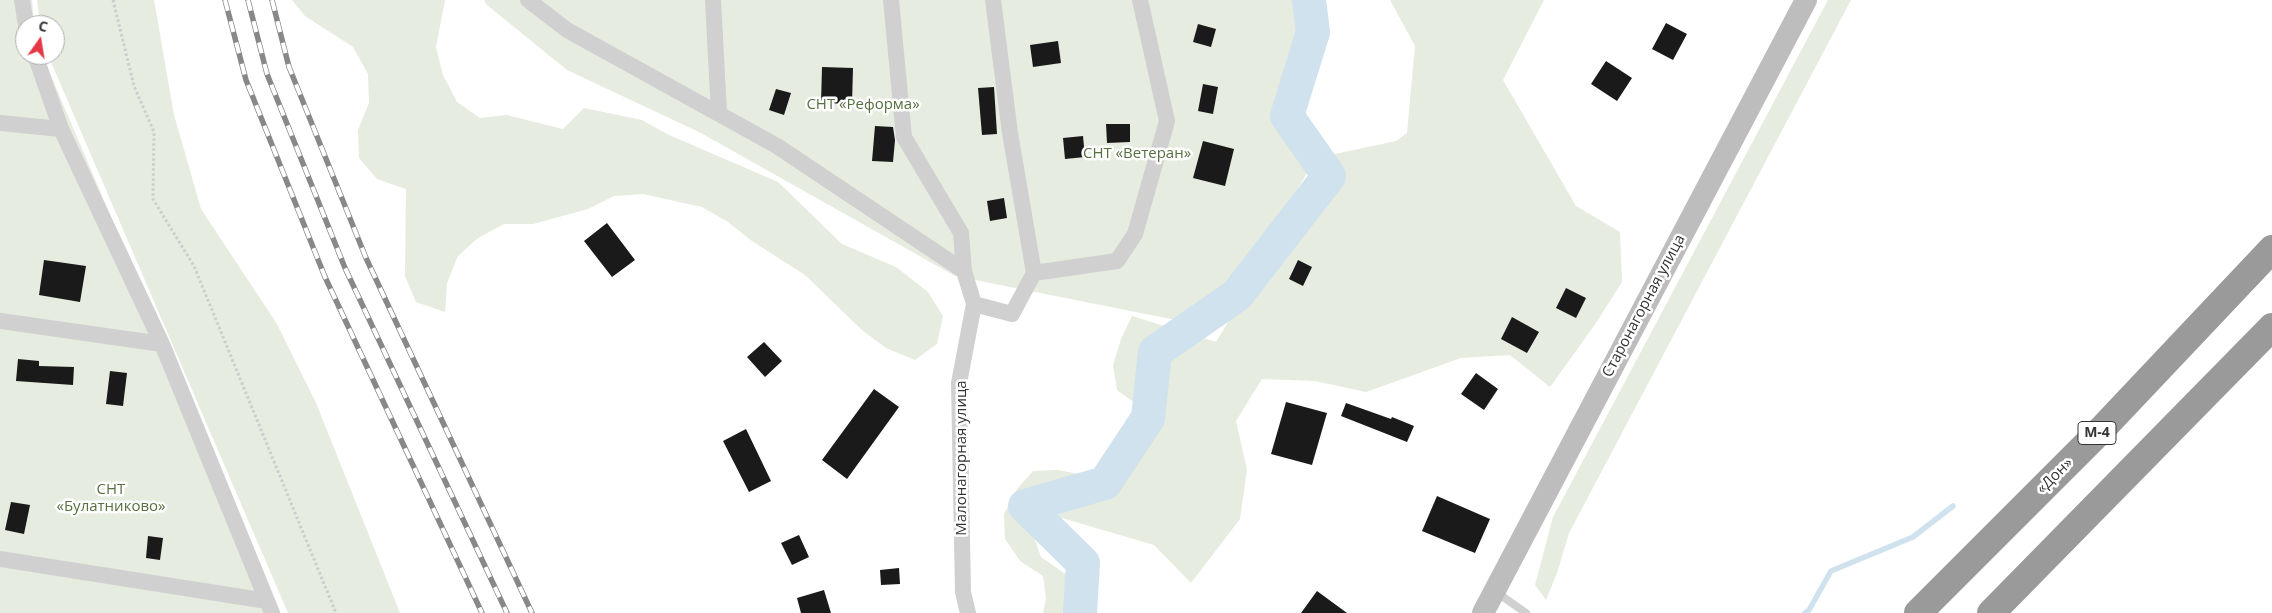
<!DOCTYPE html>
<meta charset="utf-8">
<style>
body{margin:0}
#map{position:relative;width:2272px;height:613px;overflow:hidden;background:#fff;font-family:"Open Sans",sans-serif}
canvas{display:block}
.north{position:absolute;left:15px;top:15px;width:50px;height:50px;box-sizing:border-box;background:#fff;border:1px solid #adadad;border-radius:50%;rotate:13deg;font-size:14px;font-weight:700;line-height:20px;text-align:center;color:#333}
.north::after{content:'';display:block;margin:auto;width:18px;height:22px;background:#e63946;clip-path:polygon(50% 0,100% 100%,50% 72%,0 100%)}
</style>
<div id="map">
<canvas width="2272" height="613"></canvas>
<div class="north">С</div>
</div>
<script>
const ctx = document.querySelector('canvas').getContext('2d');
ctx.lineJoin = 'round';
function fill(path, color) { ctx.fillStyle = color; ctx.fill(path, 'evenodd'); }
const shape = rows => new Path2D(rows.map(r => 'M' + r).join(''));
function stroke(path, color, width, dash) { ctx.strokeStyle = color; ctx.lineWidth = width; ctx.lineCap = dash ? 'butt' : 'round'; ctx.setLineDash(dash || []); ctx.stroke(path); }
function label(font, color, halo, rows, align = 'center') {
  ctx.font = font + ' "Open Sans",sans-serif'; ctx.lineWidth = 5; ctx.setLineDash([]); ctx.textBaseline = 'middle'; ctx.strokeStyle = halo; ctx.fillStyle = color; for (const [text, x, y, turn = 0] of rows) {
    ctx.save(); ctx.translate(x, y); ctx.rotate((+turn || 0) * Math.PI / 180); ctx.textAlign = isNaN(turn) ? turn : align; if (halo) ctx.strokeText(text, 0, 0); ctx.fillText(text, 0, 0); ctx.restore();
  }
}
const green = shape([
 [0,0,32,0,34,25,25,25,25,55,42,55,280,613,0,613],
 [37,0,154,0,174,115,201,209,277,324,316,403,400,613,288,613,48,55,55,55,55,25,40,25],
 [292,0,445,0,436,47,443,75,457,102,480,118,507,115,563,129,584,108,642,120,667,134,778,182,842,244,896,267,928,292,943,316,937,344,915,360,886,348,862,330,805,275,752,241,728,222,702,207,643,194,614,196,588,209,533,224,504,224,478,238,458,256,447,283,445,312,416,302,405,276,406,189,377,179,359,158,358,130,369,103,368,74,353,47,305,16],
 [484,0,1304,0,1307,173,1216,328,955,276,701,133,567,70,487,5],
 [1390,0,1544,0,1503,80,1576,206,1620,232,1622,282,1596,323,1550,387,1510,355,1461,358,1366,392,1315,381,1262,379,1236,421,1247,470,1240,519,1191,583,1154,545,1055,516,1030,526,1041,557,1071,578,1069,613,1043,613,1046,598,1043,576,1020,561,1005,539,1004,514,1017,489,1033,471,1058,470,1084,475,1109,467,1130,454,1144,431,1139,406,1117,390,1113,365,1121,339,1132,316,1216,342,1330,155,1396,141,1407,133,1415,46],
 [1828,0,1851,0,1569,533,1557,573,1546,600,1535,585,1553,517]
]);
const stream = shape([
 [1805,613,1809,610,1831,571,1913,537,1953,506]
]);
const river = shape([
 [1080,613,1083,563,1025,506,1105,483,1148,418,1155,352,1237,295,1329,176,1287,116,1313,32,1309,0]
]);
const building = shape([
 [1666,23,1687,34,1673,60,1652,49],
 [1198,24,1216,29,1211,47,1193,42],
 [1058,41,1061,63,1033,67,1030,45],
 [1606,61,1632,78,1617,101,1591,84],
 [822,67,853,68,852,104,821,103],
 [1203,84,1218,87,1213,114,1198,111],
 [994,87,997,134,982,135,978,88],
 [776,89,791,93,784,115,769,110],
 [1106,124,1130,124,1130,142,1107,143],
 [875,126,893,127,895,140,893,162,872,161],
 [1083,136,1085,157,1065,159,1063,138],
 [1203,141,1234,149,1225,186,1193,178],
 [1004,198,1007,218,990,221,987,201],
 [607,223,635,260,612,277,584,241],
 [44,260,86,266,80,302,39,295],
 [1298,260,1312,267,1303,286,1289,279],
 [1566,288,1586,298,1576,318,1556,308],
 [1512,317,1539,332,1527,353,1501,339],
 [764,342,782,361,765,377,747,357],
 [18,359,39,361,39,366,74,367,73,385,16,381],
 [110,371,127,373,123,406,106,404],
 [1476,373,1498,389,1484,410,1461,394],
 [874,389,899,407,847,479,822,460],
 [1286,402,1327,413,1312,465,1271,454],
 [1346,403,1391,419,1392,417,1414,426,1407,442,1341,416],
 [746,429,771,481,749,492,723,441],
 [1437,496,1490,519,1475,553,1422,531],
 [11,502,30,505,24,534,5,530],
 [799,535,809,557,792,565,781,543],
 [148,536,163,538,160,560,146,558],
 [899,568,900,584,881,585,880,570],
 [824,590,831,613,801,613,797,598],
 [1317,591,1347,613,1301,613]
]);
const path = shape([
 [113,0,134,86,154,132,153,199,194,266,336,613]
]);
const lane = shape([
 [1496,592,1526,613]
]);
const street = shape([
 [22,0,26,25],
 [528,0,567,30,777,146,964,271,974,304,959,383,963,592,968,613],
 [713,0,719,113],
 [891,0,904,137,961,233,964,271],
 [35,55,61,129,162,344,272,613],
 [0,123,61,129],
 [1034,273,1117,261,1135,234,1167,121,1140,0],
 [974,304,1012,314,1034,273,1010,133,993,0],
 [0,321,162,344],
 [0,559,267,601]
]);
const secondary = shape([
 [1483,613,1806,0]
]);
const highway = shape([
 [1918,613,2101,430,2272,249],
 [1991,613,2272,327]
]);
const rail = shape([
 [225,0,246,80,325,277,482,613],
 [248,0,267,74,345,268,507,613],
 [272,0,289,67,366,258,532,613]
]);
const shields = [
 [2097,433,38]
];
const shieldNames = [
 ["М-4",2097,433]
];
const parkNames = [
 ["СНТ «Реформа»",863,105],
 ["СНТ «Ветеран»",1137,154],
 ["СНТ",111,490],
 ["«Булатниково»",111,507]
];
const streetNames = [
 ["Старонагорная улица",1644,306,-62],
 ["Малонагорная улица",962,458,-90],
 ["«Дон»",2055,476,-45]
];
fill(green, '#e6ecdf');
stroke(stream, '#cfe2ee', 5.5);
stroke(river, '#cfe2ee', 34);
fill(building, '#1a1a1a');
stroke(path, '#cdcdcd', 3, [2.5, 2.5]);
stroke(lane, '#d0d0d0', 8);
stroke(street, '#d0d0d0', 16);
stroke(secondary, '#bdbdbd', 22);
stroke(highway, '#9a9a9a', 28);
stroke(rail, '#888', 5.5);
stroke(rail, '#fff', 4, [11]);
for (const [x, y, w] of shields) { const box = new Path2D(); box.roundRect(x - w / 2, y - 11.5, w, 23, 4); ctx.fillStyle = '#fff'; ctx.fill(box); stroke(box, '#333', 1); }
label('bold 14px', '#333', null, shieldNames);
label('15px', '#56703f', '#fff', parkNames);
label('15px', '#333', '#fff', streetNames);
</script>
